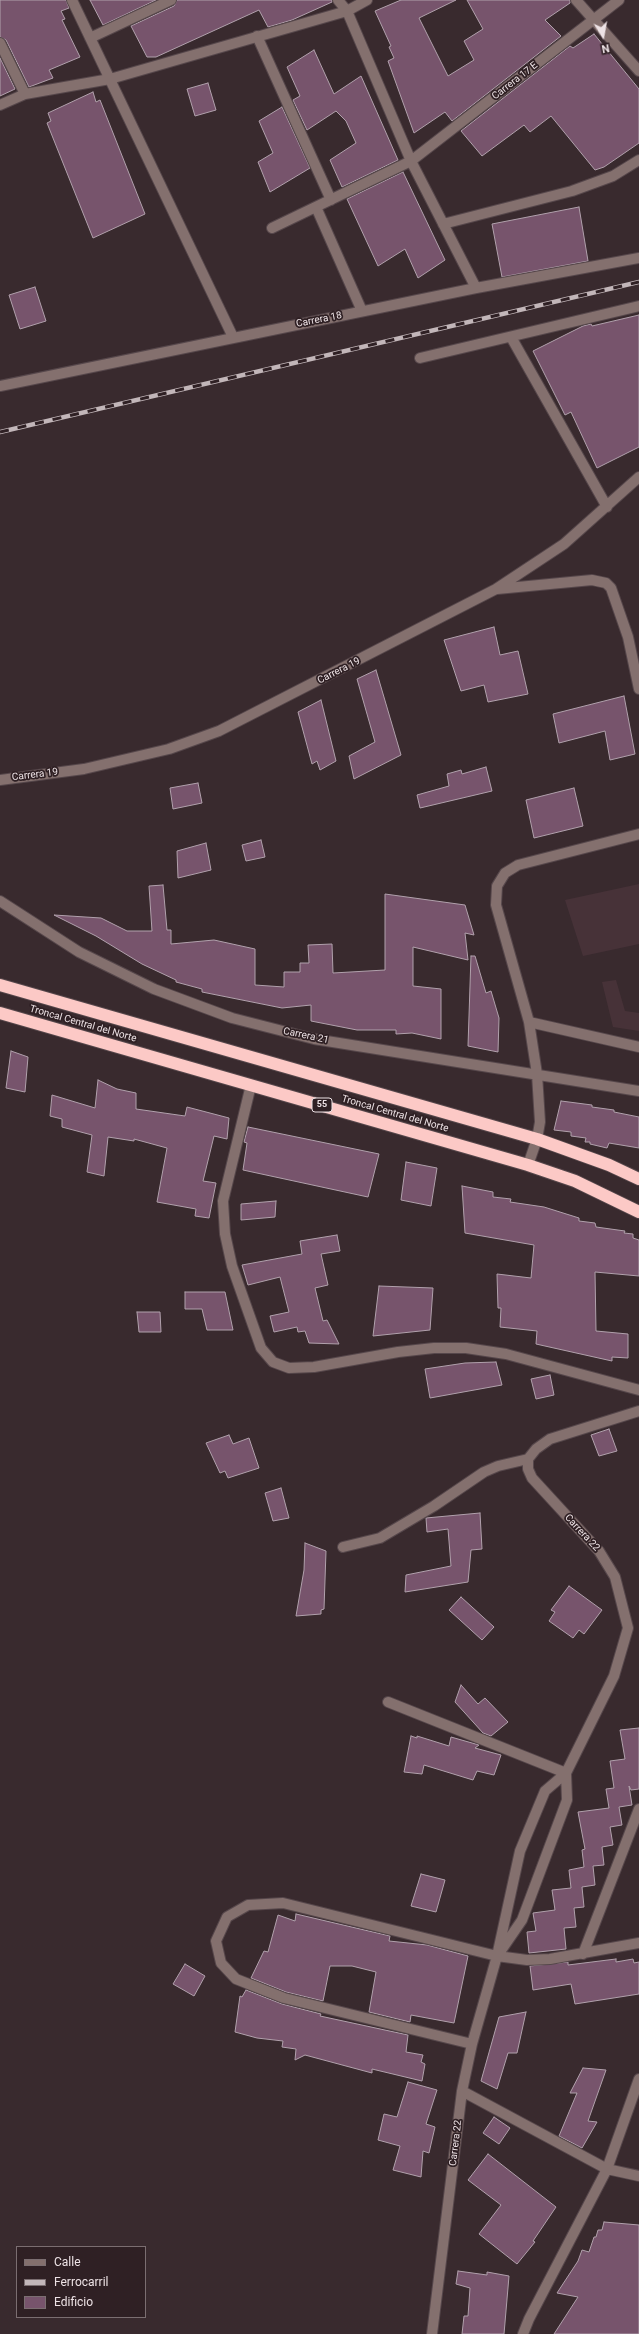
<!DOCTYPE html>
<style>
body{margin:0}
#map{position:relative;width:639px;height:2334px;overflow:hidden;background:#392a2e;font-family:Roboto,sans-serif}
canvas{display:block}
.legend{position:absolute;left:16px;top:2246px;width:130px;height:72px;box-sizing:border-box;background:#2f2024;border:1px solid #7b6e71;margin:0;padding:5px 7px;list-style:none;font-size:12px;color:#ede2e5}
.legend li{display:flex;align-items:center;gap:8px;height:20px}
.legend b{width:20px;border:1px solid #7b6e71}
.north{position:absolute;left:583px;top:16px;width:40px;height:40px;-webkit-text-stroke:3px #2f2024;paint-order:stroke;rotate:169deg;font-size:11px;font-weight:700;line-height:16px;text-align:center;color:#ede2e5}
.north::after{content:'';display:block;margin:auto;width:14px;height:18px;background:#ede2e5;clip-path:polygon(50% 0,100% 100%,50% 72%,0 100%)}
</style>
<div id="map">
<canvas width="639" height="2334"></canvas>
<ul class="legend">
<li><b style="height:5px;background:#84706e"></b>Calle</li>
<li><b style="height:5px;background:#c2b6b9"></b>Ferrocarril</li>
<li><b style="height:11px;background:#77546c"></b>Edificio</li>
</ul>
<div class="north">N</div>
</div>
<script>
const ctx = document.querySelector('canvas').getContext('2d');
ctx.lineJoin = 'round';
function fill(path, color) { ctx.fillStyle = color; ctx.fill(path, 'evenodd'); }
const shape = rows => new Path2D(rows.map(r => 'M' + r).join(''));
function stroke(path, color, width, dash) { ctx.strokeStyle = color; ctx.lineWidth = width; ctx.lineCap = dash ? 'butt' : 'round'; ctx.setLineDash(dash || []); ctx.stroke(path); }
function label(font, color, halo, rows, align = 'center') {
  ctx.font = font + ' Roboto,sans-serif'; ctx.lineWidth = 3.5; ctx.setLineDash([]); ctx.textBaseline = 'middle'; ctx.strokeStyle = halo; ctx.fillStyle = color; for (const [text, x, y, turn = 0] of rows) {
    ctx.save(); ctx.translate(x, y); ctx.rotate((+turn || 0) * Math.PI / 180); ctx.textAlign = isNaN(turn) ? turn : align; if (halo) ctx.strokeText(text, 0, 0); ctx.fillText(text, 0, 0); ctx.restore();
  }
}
const built = shape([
 [639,884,639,944,583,956,565,900],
 [616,980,625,1011,639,1013,639,1031,613,1027,602,982]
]);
const building = shape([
 [0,0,66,0,69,8,61,11,65,19,62,20,80,57,49,70,53,78,29,87,6,40,0,37,0,0],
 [90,0,156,0,103,25,90,0],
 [177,0,332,0,332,2,292,20,268,27,259,10,156,57,147,57,131,26,174,6,177,0],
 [401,0,456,0,419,18,448,76,474,60,464,41,483,29,467,0,570,0,570,3,545,20,561,36,452,121,445,112,414,133,388,61,394,58,389,47,391,46,375,11,401,0],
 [594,34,639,89,639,143,604,167,595,170,551,116,530,132,524,125,482,156,461,131,570,46,573,48,594,34],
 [314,50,334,94,361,76,398,160,342,187,330,160,356,143,346,121,336,111,307,130,293,100,300,96,287,67,314,50],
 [0,58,15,89,0,96,0,58],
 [208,83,216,110,195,116,187,89,208,83],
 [93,92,96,102,100,100,145,214,93,238,47,123,51,121,48,113,93,92],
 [282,107,310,168,270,192,258,162,273,153,259,121,282,107],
 [403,172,445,260,418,278,405,249,378,266,347,199,403,172],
 [579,207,588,261,502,277,492,224,579,207],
 [35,287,46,321,20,329,9,295,35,287],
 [639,315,639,447,597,468,571,412,565,415,533,351,583,326,591,324,592,326,639,315],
 [494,627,500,655,518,651,528,694,488,702,484,685,461,691,444,640,494,627],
 [376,670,401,755,354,779,349,756,375,742,357,679,376,670],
 [624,696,635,754,610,760,605,731,559,743,553,714,624,696],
 [321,700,336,761,320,770,317,761,312,764,298,712,321,700],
 [486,767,492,791,420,808,417,795,449,786,447,774,461,770,462,774,486,767],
 [198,783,202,803,173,809,170,788,198,783],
 [574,788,583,826,534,838,526,800,574,788],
 [261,840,265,857,246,861,242,845,261,840],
 [206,843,211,870,178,878,177,851,206,843],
 [163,885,167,930,171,930,171,944,214,940,255,949,255,985,284,987,284,972,300,972,300,963,309,963,308,945,332,944,333,973,385,970,385,894,465,905,474,935,465,933,468,960,413,947,413,986,441,989,441,1039,412,1033,396,1034,396,1030,357,1030,311,1021,311,1005,282,1008,202,992,202,989,176,982,176,980,142,964,96,936,54,915,101,918,127,931,152,931,149,886,163,885],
 [471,956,475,956,486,993,491,991,499,1018,498,1052,468,1046,471,956],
 [11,1051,28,1057,25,1092,6,1088,11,1051],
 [98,1080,117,1089,136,1093,136,1109,185,1116,187,1107,229,1118,227,1139,214,1136,203,1181,216,1183,209,1218,195,1216,196,1209,157,1202,167,1148,134,1139,134,1141,108,1137,104,1176,87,1172,92,1135,62,1127,62,1119,50,1116,52,1095,95,1108,98,1080],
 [561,1101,592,1105,592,1107,614,1110,614,1112,639,1117,639,1148,609,1143,607,1148,590,1144,590,1142,585,1142,586,1138,571,1136,571,1132,554,1130,561,1101],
 [248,1127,379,1154,368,1197,243,1170,247,1143,244,1142,248,1127],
 [406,1162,437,1168,431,1206,401,1200,406,1162],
 [462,1186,493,1192,493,1197,511,1199,510,1202,544,1207,579,1218,579,1221,595,1223,596,1227,625,1231,624,1233,633,1234,633,1238,639,1240,639,1276,595,1272,596,1331,628,1334,628,1358,612,1357,612,1361,536,1344,537,1331,500,1327,501,1308,498,1308,497,1274,531,1278,534,1245,465,1233,462,1186],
 [276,1201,275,1217,241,1220,241,1204,276,1201],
 [337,1235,340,1251,321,1254,328,1285,315,1288,323,1321,327,1320,339,1344,309,1343,305,1331,298,1332,297,1327,274,1332,270,1316,289,1312,280,1277,248,1285,242,1265,302,1254,300,1241,337,1235],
 [379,1286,433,1288,430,1330,373,1336,379,1286],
 [185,1292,225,1292,233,1330,207,1330,202,1309,185,1309,185,1292],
 [137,1312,160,1312,161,1332,139,1332,137,1312],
 [496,1362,502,1385,430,1398,425,1369,465,1363,496,1362],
 [550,1375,554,1395,536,1399,531,1379,550,1375],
 [609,1429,617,1451,599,1456,591,1435,609,1429],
 [229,1435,233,1444,249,1438,259,1468,228,1478,225,1471,220,1473,206,1443,229,1435],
 [281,1488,289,1518,273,1521,265,1493,281,1488],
 [480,1513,482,1549,471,1550,468,1582,405,1592,406,1575,451,1566,448,1529,427,1532,426,1518,480,1513],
 [305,1543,326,1551,324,1609,321,1610,321,1614,296,1616,304,1570,305,1543],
 [569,1586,602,1610,584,1634,579,1630,573,1638,549,1621,555,1612,551,1610,569,1586],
 [461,1597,494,1627,482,1640,449,1610,461,1597],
 [461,1685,478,1704,485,1698,508,1722,491,1736,483,1733,455,1702,461,1685],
 [639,1728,639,1789,631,1790,629,1786,632,1805,619,1807,622,1825,610,1827,613,1845,602,1847,604,1865,593,1866,595,1885,582,1887,584,1907,574,1908,576,1927,564,1928,566,1949,529,1953,527,1932,536,1931,533,1913,555,1910,552,1890,571,1888,569,1870,584,1867,582,1850,585,1849,578,1812,609,1808,606,1789,614,1788,610,1761,625,1759,620,1730,639,1728],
 [411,1736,417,1738,417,1736,449,1746,451,1737,479,1745,475,1748,501,1755,494,1775,477,1771,473,1780,424,1765,422,1774,404,1772,411,1736],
 [421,1874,445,1880,436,1912,411,1906,421,1874],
 [296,1914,390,1936,389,1941,427,1945,468,1956,454,2023,411,2015,410,2022,369,2012,376,1972,352,1966,330,1966,323,2001,286,1992,251,1978,264,1951,268,1952,278,1915,295,1921,296,1914],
 [616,1959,616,1962,633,1959,634,1963,639,1962,639,1994,575,2004,571,1984,533,1990,530,1966,568,1962,568,1965,616,1959],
 [185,1964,205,1976,194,1996,173,1984,185,1964],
 [246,1990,282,2004,321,2014,320,2016,408,2035,406,2052,423,2055,421,2062,425,2064,422,2081,372,2069,372,2073,305,2055,295,2060,296,2049,282,2047,283,2041,257,2038,235,2032,240,1996,242,1997,246,1990],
 [526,2012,517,2053,508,2053,497,2089,481,2081,499,2017,526,2012],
 [583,2068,606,2070,588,2121,597,2122,582,2148,559,2136,577,2093,570,2093,583,2068],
 [408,2082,437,2090,426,2124,435,2127,429,2153,423,2151,421,2177,393,2170,400,2146,378,2140,384,2114,397,2117,408,2082],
 [494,2117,510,2128,499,2144,483,2133,494,2117],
 [488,2154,556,2207,533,2241,535,2242,517,2264,479,2234,501,2205,468,2180,488,2154],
 [604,2222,639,2225,639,2334,554,2334,578,2297,557,2293,578,2261,582,2250,589,2252,594,2237,596,2237,598,2230,602,2230,604,2222],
 [458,2271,487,2275,487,2272,509,2276,504,2334,462,2334,464,2316,468,2316,470,2288,456,2284,458,2271]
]);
const minor = shape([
 [72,0,233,337],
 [338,0,347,11,411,161,476,288],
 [576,0,639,71],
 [257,36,331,200],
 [90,38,171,0],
 [0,43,25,94],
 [0,105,25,94,110,79,347,11,367,0],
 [316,207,362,311],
 [443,224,572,191,613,176,639,160],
 [272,228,411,161,619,0],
 [511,337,607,507],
 [420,358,639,306],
 [0,386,476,288,639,258],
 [497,589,592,580,606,583,611,588,628,637,639,689],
 [0,780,84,769,169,749,219,731,496,589,564,544,639,477],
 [0,901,79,952,154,989,232,1018,314,1039,639,1091],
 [529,1022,639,1047],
 [251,1085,223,1201,225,1234,232,1266,261,1348,273,1362,289,1368,314,1367,398,1352,434,1348,466,1348,506,1354,639,1390],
 [528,1165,537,1139,540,1122,537,1074,529,1022,496,905,497,886,505,873,518,865,639,834],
 [343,1547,380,1538,434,1506,484,1472,498,1466,528,1459],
 [388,1702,566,1773],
 [500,1952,522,1920,567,1800,566,1773],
 [583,1954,639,1809],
 [472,2044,284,1998,236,1979,221,1963,216,1941,227,1917,248,1905,283,1903,497,1956,527,1960,550,1959,639,1943],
 [462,2091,607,2169,639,2176],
 [432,2334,462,2091,472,2044,497,1956,520,1851,545,1791,566,1773,614,1676,628,1628,615,1577,599,1551,532,1478,528,1469,528,1459,536,1449,550,1439,639,1411],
 [523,2334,529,2319,607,2169,639,2079]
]);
const highway = shape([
 [0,985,537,1139,609,1165,639,1179],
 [0,1013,528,1165,575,1181,639,1212]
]);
const rail = shape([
 [0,432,639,282]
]);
const shields = [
 [322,1105,20]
];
const shieldNames = [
 ["55",322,1105]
];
const streetNames = [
 ["Carrera 17 E",515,81,-38],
 ["Carrera 18",319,320,-11],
 ["Carrera 19",339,671,-27],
 ["Carrera 19",35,775,-7],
 ["Troncal Central del Norte",83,1024,16],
 ["Carrera 21",306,1036,12],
 ["Troncal Central del Norte",395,1114,16],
 ["Carrera 22",582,1533,47],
 ["Carrera 22",456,2143,-83]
];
fill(built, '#473238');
fill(building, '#77546c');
stroke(building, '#b1a1ac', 1);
stroke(minor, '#56474b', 12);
stroke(highway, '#56474b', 14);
stroke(minor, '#84706e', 10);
stroke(highway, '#fcc9c6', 12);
stroke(rail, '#c2b6b9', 4.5);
stroke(rail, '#2f2024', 3, [9]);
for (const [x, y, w] of shields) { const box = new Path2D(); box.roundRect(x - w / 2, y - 7, w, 14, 3); ctx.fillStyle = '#2f2024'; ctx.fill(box); stroke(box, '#ede2e5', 1); }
label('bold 9px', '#ede2e5', null, shieldNames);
label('10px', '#ede2e5', '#2f2024', streetNames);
</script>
